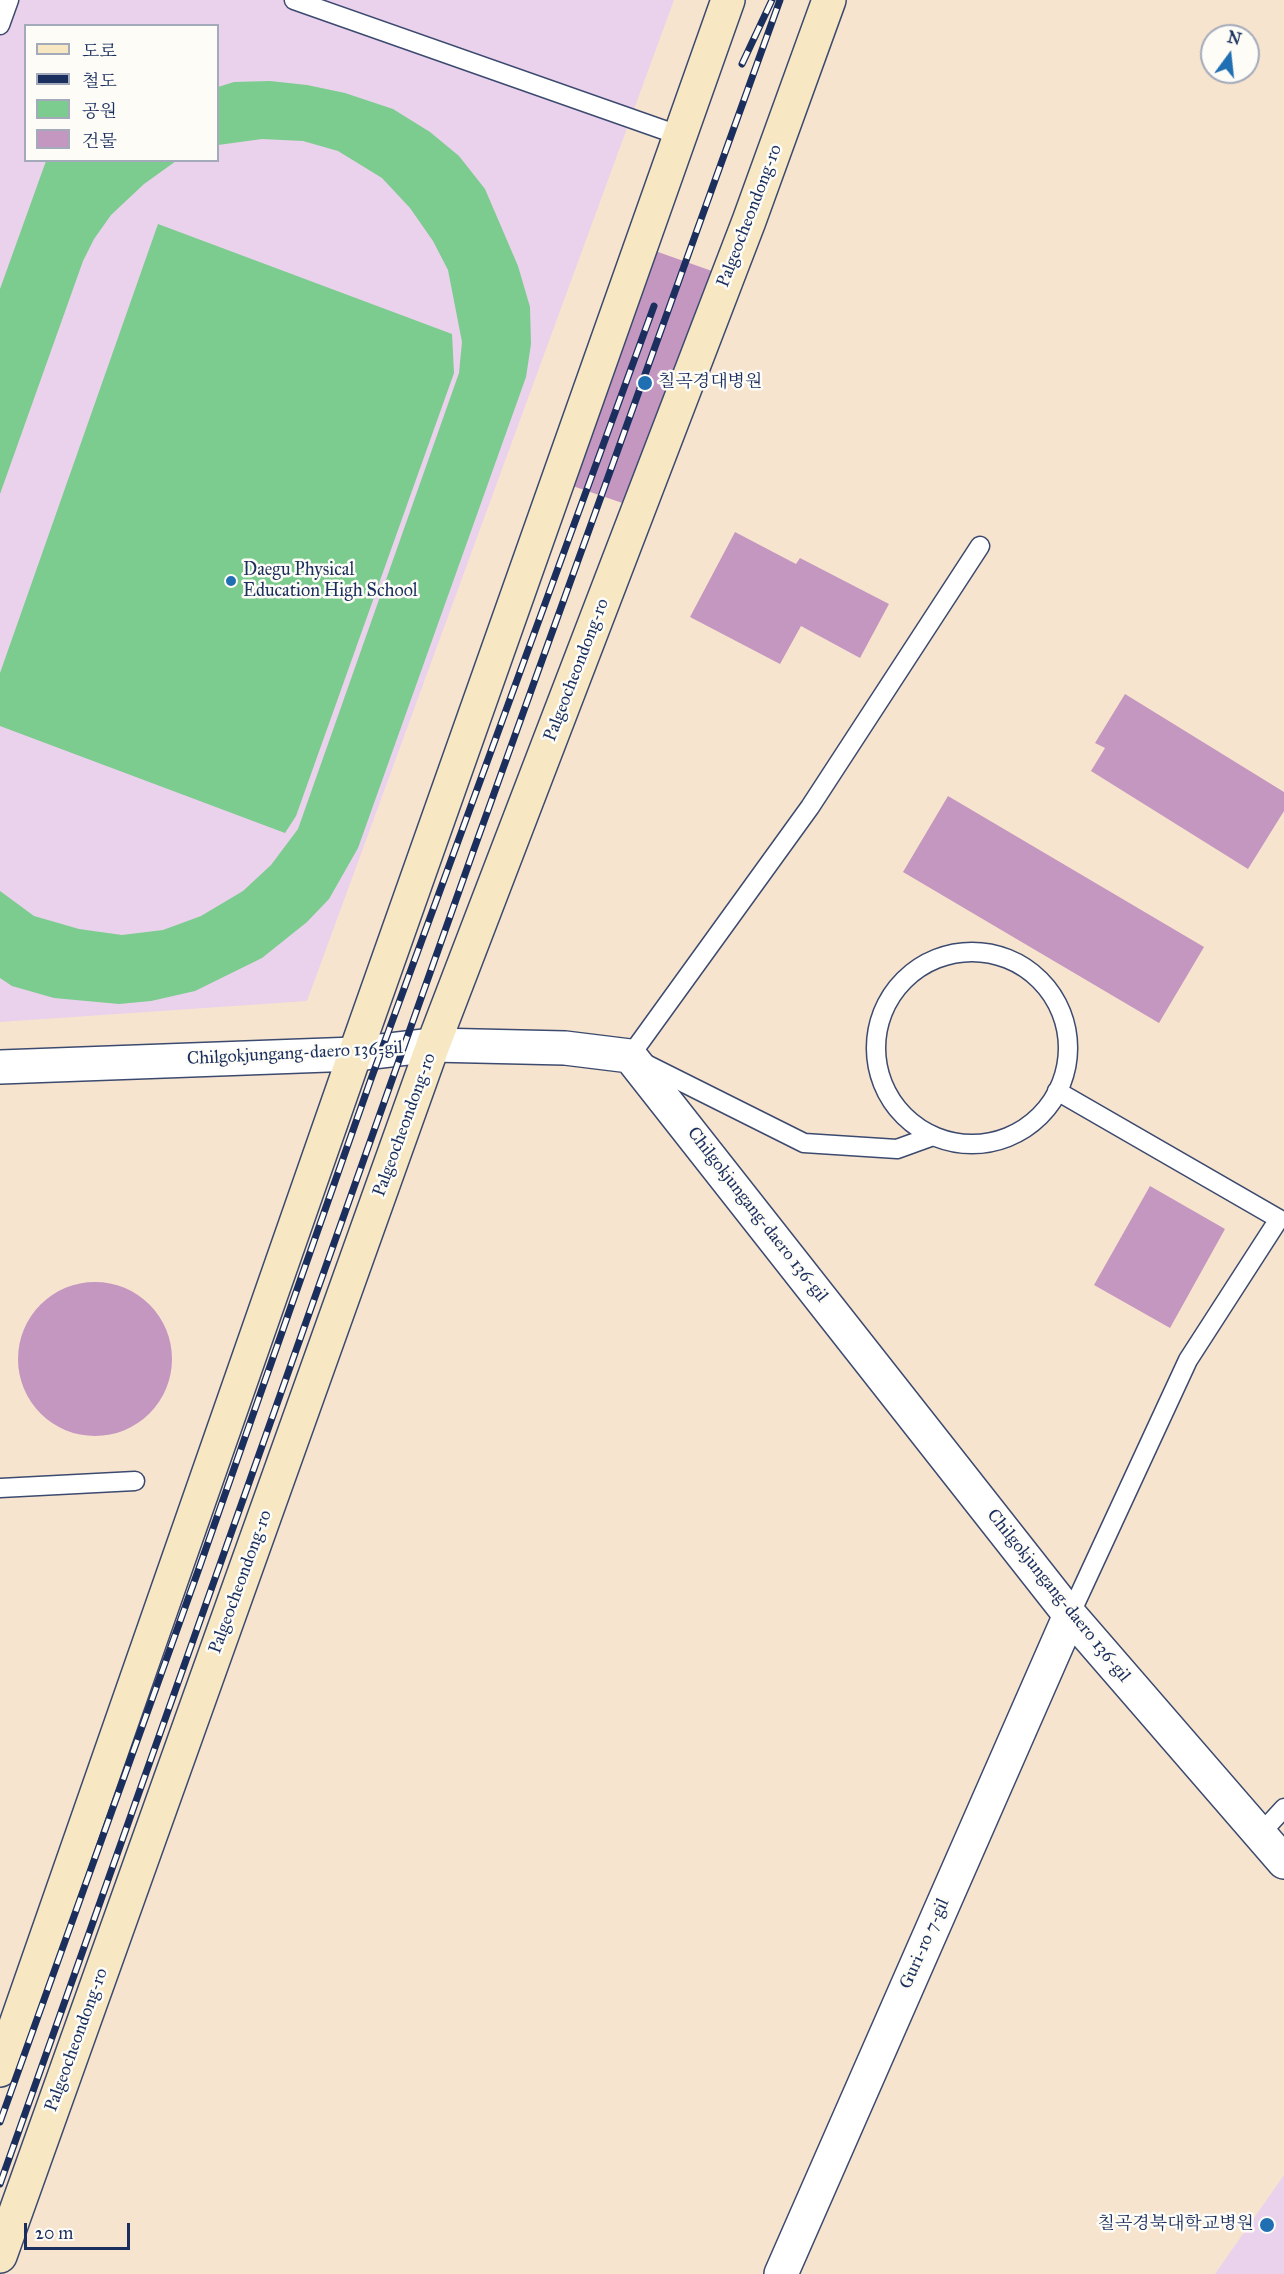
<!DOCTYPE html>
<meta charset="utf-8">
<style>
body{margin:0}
#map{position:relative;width:1284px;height:2274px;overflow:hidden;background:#f7e4ce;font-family:"IM FELL Great Primer","Noto Serif KR",serif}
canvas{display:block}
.legend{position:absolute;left:24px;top:24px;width:195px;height:138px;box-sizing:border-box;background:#fdfcf7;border:2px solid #a3aaba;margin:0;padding:8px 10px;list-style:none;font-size:18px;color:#1b2f5e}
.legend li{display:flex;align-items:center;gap:12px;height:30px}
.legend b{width:30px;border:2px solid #a3aaba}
.north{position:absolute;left:1200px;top:24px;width:60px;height:60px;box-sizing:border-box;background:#fdfcf7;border:2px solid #a3aaba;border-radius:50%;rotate:15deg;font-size:16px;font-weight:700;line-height:24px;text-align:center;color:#1b2f5e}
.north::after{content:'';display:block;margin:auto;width:21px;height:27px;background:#1f6fb2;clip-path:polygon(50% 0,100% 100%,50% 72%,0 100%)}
.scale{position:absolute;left:24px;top:2223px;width:106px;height:27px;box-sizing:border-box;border:3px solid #1b2f5e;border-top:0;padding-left:8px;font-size:18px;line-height:21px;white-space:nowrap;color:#1b2f5e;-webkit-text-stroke:4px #fdfcf7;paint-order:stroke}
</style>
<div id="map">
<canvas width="1284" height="2274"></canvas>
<ul class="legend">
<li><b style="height:8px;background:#f7e8c3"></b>도로</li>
<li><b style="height:8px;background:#1b2f5e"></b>철도</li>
<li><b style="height:16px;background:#7bcc8e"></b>공원</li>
<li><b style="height:16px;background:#c497c0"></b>건물</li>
</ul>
<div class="north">N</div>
<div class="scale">20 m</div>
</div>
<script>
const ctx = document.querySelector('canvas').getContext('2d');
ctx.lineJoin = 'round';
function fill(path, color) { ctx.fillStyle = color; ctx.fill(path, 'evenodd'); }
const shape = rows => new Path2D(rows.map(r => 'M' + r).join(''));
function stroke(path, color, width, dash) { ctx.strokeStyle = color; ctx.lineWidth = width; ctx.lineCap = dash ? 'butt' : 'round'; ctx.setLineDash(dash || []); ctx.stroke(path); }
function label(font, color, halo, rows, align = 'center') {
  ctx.font = font + ' "IM FELL Great Primer","Noto Serif KR",serif'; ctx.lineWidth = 5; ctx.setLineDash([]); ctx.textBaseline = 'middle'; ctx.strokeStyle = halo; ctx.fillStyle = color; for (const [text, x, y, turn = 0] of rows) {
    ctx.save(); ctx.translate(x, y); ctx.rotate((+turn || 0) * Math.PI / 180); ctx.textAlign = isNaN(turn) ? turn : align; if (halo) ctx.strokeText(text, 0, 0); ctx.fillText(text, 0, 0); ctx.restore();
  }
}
const built = shape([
 [0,0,674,0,307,1001,0,1022],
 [26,26,218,26,218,160,26,160],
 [1284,2175,1284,2274,1215,2274]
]);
const green = shape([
 [270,81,307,85,345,93,393,109,430,132,459,156,485,189,518,266,530,307,531,344,526,377,358,848,329,899,307,922,262,958,195,991,151,1001,119,1004,54,998,12,986,0,978,0,891,34,916,79,929,122,935,163,930,201,916,243,891,271,865,298,829,459,373,462,342,448,270,433,241,410,208,382,178,338,151,303,141,262,139,218,145,218,87,234,82],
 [46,161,176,161,144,184,111,215,94,239,83,261,0,494,0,289],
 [158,224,452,334,454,373,296,816,285,833,0,726,0,673]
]);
const building = shape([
 [641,246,729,277,646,511,558,481],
 [735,532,796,564,800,558,889,604,860,658,801,626,780,664,690,617],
 [1125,694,1284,792,1284,811,1248,869,1091,771,1105,748,1095,743],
 [948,796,1204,947,1159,1023,903,872],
 [1150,1186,1225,1229,1170,1328,1094,1285],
 '18 1359a77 77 0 1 1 154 0a77 77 0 1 1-154 0Z'
]);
const lane = shape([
 [294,0,681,136],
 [0,25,9,0],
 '876 1048a96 96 0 1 1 192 0a96 96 0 1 1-192 0Z',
 [1057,1091,1279,1219,1188,1360,1070,1615],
 [933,1136,897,1149,804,1143,630,1056,810,807,980,546],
 [0,1488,135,1481],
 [1261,1833,1284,1808]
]);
const street = shape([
 [0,1067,355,1054,433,1045,565,1048,630,1056,1070,1615,1284,1862],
 [781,2274,1070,1615]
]);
const secondary = shape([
 [0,2070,355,1054,728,0],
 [0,2256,433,1045,749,221,829,0]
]);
const rail = shape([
 [742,64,772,0],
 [0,2122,197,1574,371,1079,654,306],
 [0,2184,474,849,780,0]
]);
const markers = [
 [645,383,8,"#1f6fb2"],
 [231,581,6,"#1f6fb2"],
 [1267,2225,8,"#1f6fb2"]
];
const streetNames = [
 ["Palgeocheondong-ro",750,216,-69],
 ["Palgeocheondong-ro",577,670,-69],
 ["Chilgokjungang-daero 136-gil",295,1054,-3],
 ["Palgeocheondong-ro",405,1125,-70],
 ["Chilgokjungang-daero 136-gil",757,1215,52],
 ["Palgeocheondong-ro",241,1582,-70],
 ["Chilgokjungang-daero 136-gil",1058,1596,51],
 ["Guri-ro 7-gil",925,1944,-66],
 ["Palgeocheondong-ro",77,2040,-70]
];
const poiNames = [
 ["칠곡경대병원",658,383],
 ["Daegu Physical",243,571],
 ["Education High School",243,592],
 ["칠곡경북대학교병원",1254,2225,"right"]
];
fill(built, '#ead1ec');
fill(green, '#7bcc8e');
fill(building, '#c497c0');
stroke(lane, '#3c4a6f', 21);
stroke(street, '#3c4a6f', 36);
stroke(secondary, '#3c4a6f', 36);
stroke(lane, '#fff', 18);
stroke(street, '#fff', 33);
stroke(secondary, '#f7e8c3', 33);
stroke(rail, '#1b2f5e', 7);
stroke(rail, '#fdfcf7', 4.5, [14]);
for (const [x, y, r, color] of markers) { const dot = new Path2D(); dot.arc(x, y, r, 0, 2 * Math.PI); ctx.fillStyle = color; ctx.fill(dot); stroke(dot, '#fdfcf7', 2); }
label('18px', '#1b2f5e', '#fdfcf7', streetNames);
label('18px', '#1b2f5e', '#fdfcf7', poiNames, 'left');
</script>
